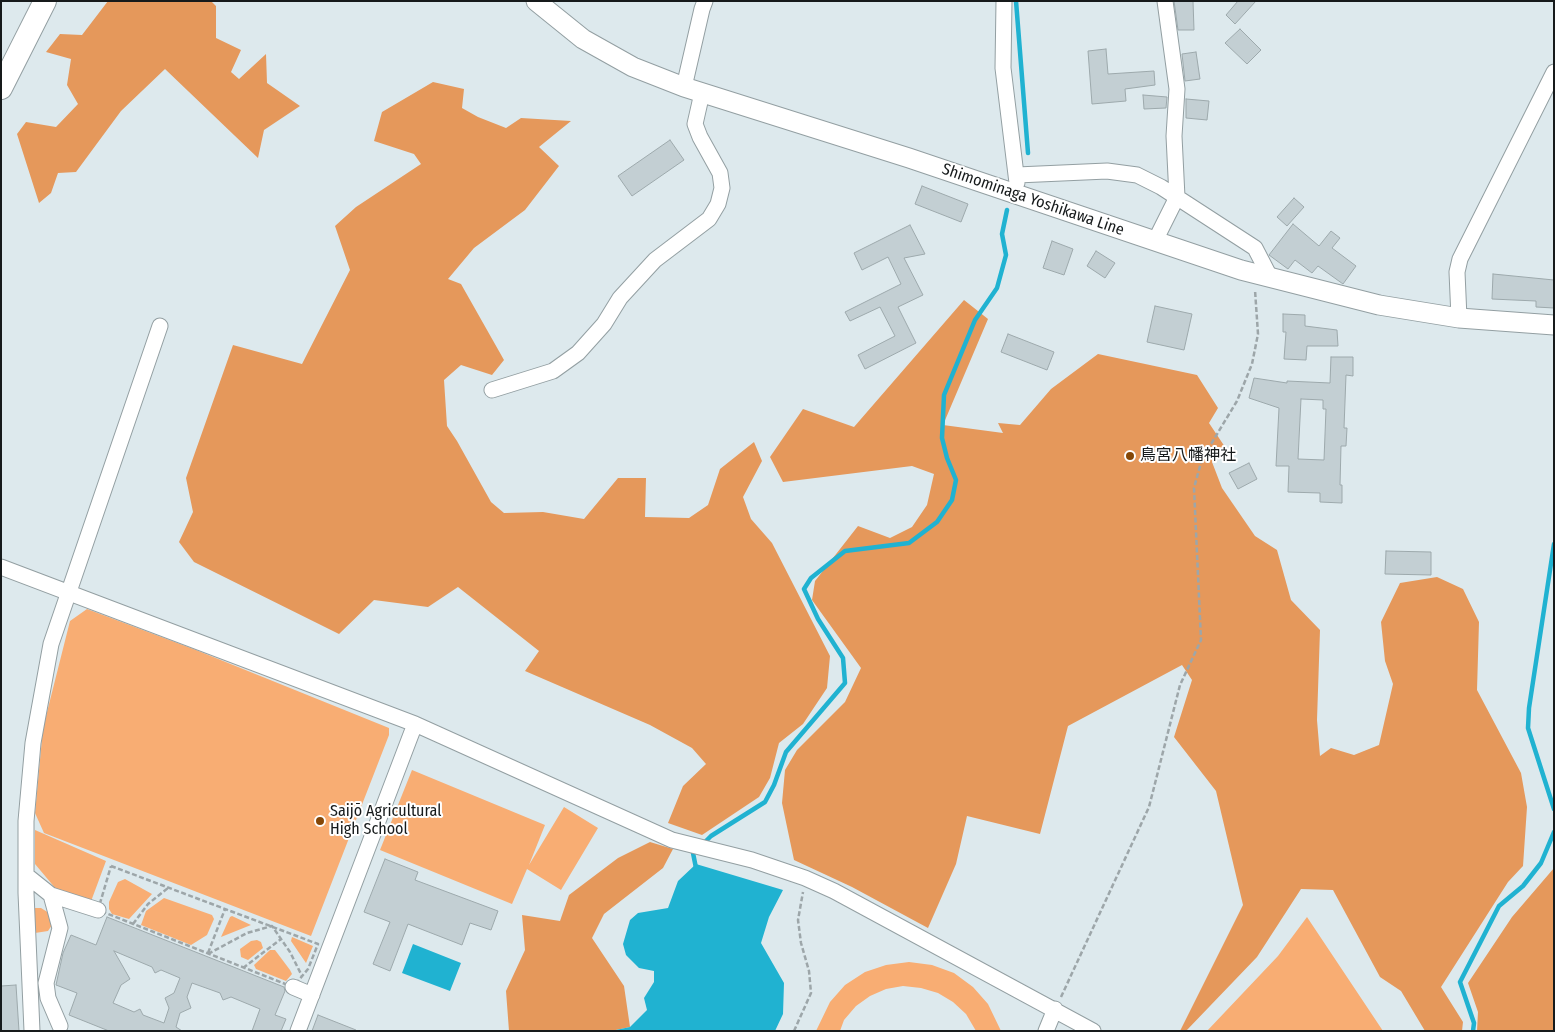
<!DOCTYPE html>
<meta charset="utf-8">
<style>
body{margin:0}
#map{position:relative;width:1555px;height:1032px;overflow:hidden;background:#dde9ed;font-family:"Fira Sans Condensed",sans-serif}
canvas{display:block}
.frame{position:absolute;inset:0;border:2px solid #161a1b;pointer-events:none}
</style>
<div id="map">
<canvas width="1555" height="1032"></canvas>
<div class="frame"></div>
</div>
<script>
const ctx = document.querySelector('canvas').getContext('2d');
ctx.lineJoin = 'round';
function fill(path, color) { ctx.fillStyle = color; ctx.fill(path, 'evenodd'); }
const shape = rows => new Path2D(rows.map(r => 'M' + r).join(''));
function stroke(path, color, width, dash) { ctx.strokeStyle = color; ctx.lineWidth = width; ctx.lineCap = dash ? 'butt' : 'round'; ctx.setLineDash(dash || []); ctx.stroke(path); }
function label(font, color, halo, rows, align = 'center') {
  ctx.font = font + ' "Fira Sans Condensed","Noto Sans JP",sans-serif'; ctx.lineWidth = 4; ctx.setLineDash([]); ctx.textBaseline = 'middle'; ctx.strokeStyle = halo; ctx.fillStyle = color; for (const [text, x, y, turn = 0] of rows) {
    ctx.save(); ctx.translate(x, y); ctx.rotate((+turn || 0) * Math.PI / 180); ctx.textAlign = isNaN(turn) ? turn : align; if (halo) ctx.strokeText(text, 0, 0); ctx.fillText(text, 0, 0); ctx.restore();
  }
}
const green = shape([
 [87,609,196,650,389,728,389,735,311,936,44,833,35,813,43,728,70,621],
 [412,770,545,825,529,865,564,807,598,828,561,890,527,869,512,904,380,850],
 [35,830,106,861,90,904,61,895,35,864],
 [125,879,152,894,129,919,112,914,109,909,109,902,118,882],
 [164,898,212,915,214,919,207,935,191,945,141,925,146,911],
 [33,908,41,908,49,913,52,925,48,931,35,933],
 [232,916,251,925,221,937,230,917],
 [1307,917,1383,1031,1207,1031,1278,956],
 [292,937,313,946,306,963,291,941],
 [257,940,261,942,263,948,248,960,241,957,240,949,251,941],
 [270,950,275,950,290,970,292,974,286,981,256,969,254,965],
 [909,962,932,965,954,973,973,987,988,1004,1001,1031,976,1031,966,1014,953,1002,938,993,921,988,903,986,886,989,870,996,856,1006,844,1020,840,1031,816,1031,830,1002,845,985,865,972,886,965]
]);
const forest = shape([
 [108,1,211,1,216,6,216,38,241,50,231,72,239,79,266,54,267,83,300,106,264,130,258,158,165,69,121,111,76,172,58,173,51,193,39,203,17,134,26,122,56,127,78,104,67,85,71,59,46,52,60,34,82,35],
 [433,82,464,89,462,108,478,117,506,128,521,118,571,121,539,147,559,166,525,210,474,248,448,279,461,284,504,360,492,375,461,365,444,380,447,426,457,441,491,502,504,513,543,512,584,519,618,478,646,478,645,517,689,518,708,505,720,469,754,442,762,461,743,497,751,519,772,543,830,656,827,688,803,724,779,743,770,778,759,797,702,835,668,823,683,786,706,764,692,748,650,725,525,671,539,651,458,587,428,607,374,600,339,634,194,562,179,542,193,512,186,478,233,345,302,364,350,270,335,226,356,207,421,164,414,154,374,141,382,112],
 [964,300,988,319,943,425,1003,433,998,423,1020,425,1051,389,1098,354,1197,375,1218,408,1209,423,1225,447,1212,462,1222,488,1255,536,1277,550,1291,600,1320,630,1317,720,1320,756,1331,748,1354,755,1379,745,1393,684,1385,661,1381,622,1400,583,1437,577,1463,589,1479,622,1477,690,1521,773,1527,807,1523,866,1508,882,1441,987,1463,1022,1462,1031,1425,1031,1401,991,1380,977,1333,890,1301,889,1257,957,1186,1031,1180,1031,1243,905,1216,791,1174,737,1192,680,1182,665,1068,726,1040,834,967,816,956,864,928,928,852,887,794,860,782,803,785,770,797,750,845,702,861,668,812,600,815,581,858,526,890,538,912,527,927,505,934,474,912,466,783,482,770,457,803,409,854,427],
 [650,842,673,849,663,868,604,914,592,938,624,986,630,1027,611,1031,509,1031,506,991,525,950,522,915,560,921,569,895,618,858],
 [1554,868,1554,1031,1477,1031,1478,1012,1468,983,1512,917]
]);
const water = shape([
 [696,864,783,890,769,917,761,943,784,983,783,1014,775,1031,611,1031,630,1027,647,1010,644,998,654,982,654,971,639,968,626,955,623,944,630,920,638,913,668,908,678,881],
 [413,944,461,963,450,991,402,973]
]);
const stream = shape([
 [1016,1,1028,153],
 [1554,544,1529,708,1528,728,1554,809],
 [702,845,711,836,765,802,774,785,786,752,845,683,843,658,818,619,804,589,811,578,845,551,909,543,937,522,952,500,956,480,947,458,942,438,944,395,975,320,997,288,1006,255,1002,234,1007,210],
 [696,850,693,853,696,868],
 [1473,1031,1474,1023,1460,982,1499,906,1523,886,1541,863,1554,832]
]);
const building = shape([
 [1174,1,1193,1,1194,30,1178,30,1174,1],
 [1238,1,1256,1,1235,24,1226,15,1238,1],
 [1240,29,1261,50,1247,64,1225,43,1240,29],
 [1106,49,1108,74,1154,71,1155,85,1125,89,1126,101,1092,104,1088,51,1106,49],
 [1196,52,1200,79,1185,81,1182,54,1196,52],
 [1143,95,1167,97,1166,108,1144,109,1143,95],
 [1186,99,1209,101,1207,120,1186,118,1186,99],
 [670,140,684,160,632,196,618,176,670,140],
 [922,186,968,204,961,222,915,204,922,186],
 [1294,198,1304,207,1287,226,1277,217,1294,198],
 [1293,224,1319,246,1331,231,1340,238,1332,248,1356,266,1343,284,1318,266,1312,273,1295,260,1288,269,1269,255,1293,224],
 [910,225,925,254,904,258,923,295,898,307,916,343,865,369,858,355,895,336,880,307,850,321,845,312,901,284,888,257,862,270,854,253,910,225],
 [1052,241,1073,249,1064,275,1043,268,1052,241],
 [1096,251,1115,263,1105,278,1087,266,1096,251],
 [1493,274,1554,280,1554,308,1536,307,1536,301,1492,299,1493,274],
 [1155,306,1192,314,1184,350,1147,342,1155,306],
 [1283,314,1305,315,1305,326,1337,330,1338,346,1307,346,1306,360,1284,359,1286,332,1283,332,1283,314],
 [1008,334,1054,352,1047,370,1001,352,1008,334],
 [1331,357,1353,357,1353,376,1346,375,1344,428,1347,428,1346,446,1341,446,1340,485,1342,485,1342,503,1320,502,1320,493,1288,492,1289,466,1276,466,1279,408,1249,398,1254,378,1287,383,1287,381,1330,383,1331,357],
 [1301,399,1323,400,1323,409,1326,409,1324,460,1298,459,1301,399],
 [1249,463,1257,479,1238,489,1229,473,1249,463],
 [1386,551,1431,552,1431,575,1385,574,1386,551],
 [385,859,418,872,415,880,498,911,491,930,470,923,462,945,408,924,390,971,373,964,390,922,364,912,385,859],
 [107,917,284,987,285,991,275,1015,286,1019,281,1031,252,1031,260,1009,231,997,223,1000,220,993,192,983,187,997,191,1008,180,1013,176,1027,182,1031,109,1031,69,1015,77,993,56,985,63,953,71,935,96,945,107,917],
 [114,951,152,967,155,973,161,970,180,978,174,993,165,998,169,1008,164,1023,143,1015,140,1009,134,1012,113,1003,121,985,130,979,114,951],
 [16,985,19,1031,1,1031,1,986,16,985],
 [318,1015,356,1030,356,1031,312,1031,318,1015]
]);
const path = shape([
 [111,866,318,944,308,969,293,987,98,910,111,866],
 [133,924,148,904,168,888],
 [208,953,225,909],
 [208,954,247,933,272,926,290,952,302,976],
 [243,968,281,939],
 [1061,997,1149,807,1180,685,1201,640,1194,488,1202,459,1237,401,1252,364,1258,334,1255,290],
 [794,1031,811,993,809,971,801,943,798,920,803,892]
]);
const minor = shape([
 [1004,1,1003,68,1017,183],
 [684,87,702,9,705,1],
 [1017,175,1107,171,1137,175,1161,187,1255,248,1270,277],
 [1155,241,1177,197,1174,136,1177,89,1165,1],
 [1459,318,1457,272,1460,259,1554,72],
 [492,390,553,371,578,353,604,324,620,298,655,260,709,219,718,204,722,188,720,173,700,137,695,124,702,93],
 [1,567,415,724,672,840,752,860,805,878,834,891,1093,1031],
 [26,875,51,895,98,910],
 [51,895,60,928,46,983,48,998,60,1026],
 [293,987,312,995],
 [32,1031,26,893,26,821,33,743,51,644,160,326],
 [298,1031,415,724],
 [1046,1031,1055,1009]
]);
const major = shape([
 [536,1,583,39,633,67,684,87,909,158,1241,270,1379,305,1459,318,1554,325]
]);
const highway = shape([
 [1,88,45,1]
]);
const markers = [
 [1130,456,5,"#854707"],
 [320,821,5,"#854707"]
];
const streetNames = [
 ["Shimominaga Yoshikawa Line",1033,200,19]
];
const poiNames = [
 ["鳥宮八幡神社",1140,456],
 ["Saijō Agricultural",330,812],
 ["High School",330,830]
];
fill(green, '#f8ad73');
fill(forest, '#e5985b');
fill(water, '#20b2d1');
stroke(stream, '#20b2d1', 4.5);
fill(building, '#c3cfd3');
stroke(building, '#9da9ac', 1);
stroke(minor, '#939fa2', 17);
stroke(major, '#939fa2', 21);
stroke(highway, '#939fa2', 24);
stroke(path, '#9da6a9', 2.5, [5, 2.5]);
stroke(minor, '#fff', 15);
stroke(major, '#fff', 19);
stroke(highway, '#fff', 22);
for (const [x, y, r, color] of markers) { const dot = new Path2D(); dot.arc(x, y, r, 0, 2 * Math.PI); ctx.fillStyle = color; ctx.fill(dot); stroke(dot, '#fff', 2); }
label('16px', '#161a1b', '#fff', streetNames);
label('16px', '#161a1b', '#fff', poiNames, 'left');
</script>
